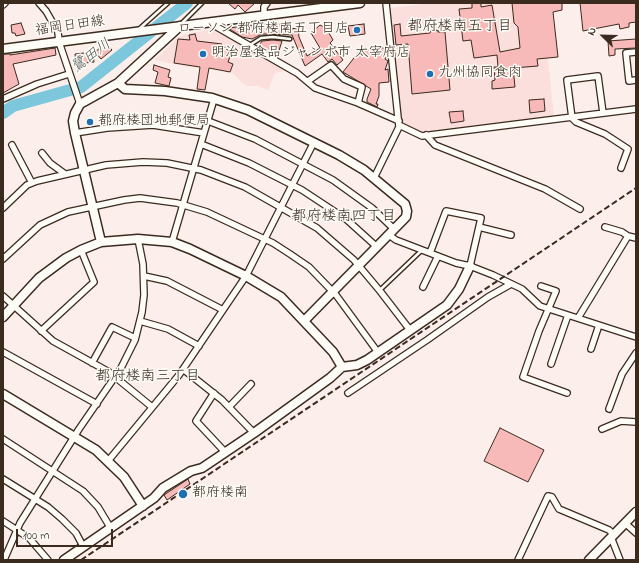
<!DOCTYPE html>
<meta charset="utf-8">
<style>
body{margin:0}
#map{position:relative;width:639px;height:563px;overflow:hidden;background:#fcefeb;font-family:"Indie Flower",sans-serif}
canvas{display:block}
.frame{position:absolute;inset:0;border:4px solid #3b2a1e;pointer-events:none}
.north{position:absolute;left:583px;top:16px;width:40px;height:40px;-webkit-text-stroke:3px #fdfcf7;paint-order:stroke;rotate:293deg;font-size:11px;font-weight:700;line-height:16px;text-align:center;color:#3b2a1e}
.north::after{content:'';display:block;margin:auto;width:14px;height:18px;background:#3b2a1e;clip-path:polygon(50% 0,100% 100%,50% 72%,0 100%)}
.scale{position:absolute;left:16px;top:529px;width:97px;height:18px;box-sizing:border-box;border:2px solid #3b2a1e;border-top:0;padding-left:5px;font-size:12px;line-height:14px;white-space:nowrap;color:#3b2a1e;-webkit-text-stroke:3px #fdfcf7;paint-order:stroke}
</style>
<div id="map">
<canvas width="639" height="563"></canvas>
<div class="frame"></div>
<div class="north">N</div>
<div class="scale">100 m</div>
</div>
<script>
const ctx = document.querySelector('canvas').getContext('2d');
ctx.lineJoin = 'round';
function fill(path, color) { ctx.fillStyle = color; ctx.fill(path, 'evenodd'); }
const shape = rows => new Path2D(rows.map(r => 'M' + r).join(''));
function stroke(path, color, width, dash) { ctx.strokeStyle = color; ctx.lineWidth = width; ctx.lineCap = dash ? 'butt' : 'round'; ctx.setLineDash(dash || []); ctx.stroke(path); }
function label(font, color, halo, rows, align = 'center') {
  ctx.font = font + ' "Indie Flower","Klee One",sans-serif'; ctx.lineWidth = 3; ctx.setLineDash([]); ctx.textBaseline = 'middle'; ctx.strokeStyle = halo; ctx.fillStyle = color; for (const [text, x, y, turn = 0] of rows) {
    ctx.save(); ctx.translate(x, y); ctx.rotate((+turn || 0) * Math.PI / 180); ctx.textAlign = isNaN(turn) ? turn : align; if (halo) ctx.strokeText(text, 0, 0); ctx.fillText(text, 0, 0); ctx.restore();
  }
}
const built = shape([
 [431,3,542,3,554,117,421,133,402,123,390,8],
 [218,28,289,70,275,73,268,90,258,86,247,86,242,83,234,74,224,70,188,67,155,60,177,38,187,34]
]);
const river = shape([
 [3,113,13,106,81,87,187,3]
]);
const building = shape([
 [228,3,255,3,245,12,238,5,235,9,228,3],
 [472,3,481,3,481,7,492,5,500,52,520,48,518,27,514,23,512,3,562,3,562,10,553,12,558,57,537,59,538,66,513,68,515,87,492,89,492,81,495,80,494,67,498,67,497,55,474,58,471,40,463,41,459,9,472,8,472,3],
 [580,3,636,3,636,22,629,23,629,27,620,29,619,24,583,31,580,3],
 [21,23,25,34,16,36,15,33,12,33,11,25,21,23],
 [263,24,281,24,281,30,298,28,299,37,307,56,320,48,311,33,320,25,326,28,333,40,330,43,343,60,337,65,332,59,328,62,322,54,305,66,292,35,262,34,252,39,242,37,228,28,263,24],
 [364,24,365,34,350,36,348,26,364,24],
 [400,24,401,36,430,33,430,31,438,30,438,32,445,32,450,90,412,94,408,44,396,45,394,25,400,24],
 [195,34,197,41,222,44,221,47,233,48,228,62,233,64,230,72,209,68,205,90,197,89,200,67,174,63,178,39,190,40,189,35,195,34],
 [636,39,636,48,615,49,615,55,609,56,608,41,636,39],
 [273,40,282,41,277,57,259,46,262,41,273,40],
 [106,43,112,50,101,59,95,52,106,43],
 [381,47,387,50,387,56,385,59,388,61,385,70,388,69,389,82,379,83,379,96,376,104,378,104,377,107,367,102,367,99,371,89,343,72,361,49,364,50,365,48,378,53,381,47],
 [55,48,56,55,13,64,19,84,3,93,3,54,10,54,10,55,55,48],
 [93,52,94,62,76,64,75,54,93,52],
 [154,65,170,70,168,77,171,78,169,86,155,83,158,72,153,70,154,65],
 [544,99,545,111,530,113,529,100,544,99],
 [463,111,464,121,451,123,449,112,463,111],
 [500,428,544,450,528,482,484,461,500,428],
 [188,479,190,484,167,500,164,495,188,479]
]);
const lane = shape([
 [181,24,202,3],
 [139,29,168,3],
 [250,45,261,38,273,37,290,39],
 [380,290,421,251]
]);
const street = shape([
 [39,3,46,11,58,32,59,42,80,104],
 [3,5,5,3],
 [264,15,264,7,267,3],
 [210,23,297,73,315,88,358,103,399,121],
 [636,52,626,53,629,81,636,80],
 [308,81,331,65,344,79,362,87,358,103],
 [3,99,37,84,69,74],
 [603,113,598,76,567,80,572,118,576,122,605,134,628,149,621,168],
 [208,121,255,139,333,180,372,208,394,229],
 [399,125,422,136,636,109],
 [75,133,107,128,153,125,204,133],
 [426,135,435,145,545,189,580,209],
 [201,144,249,163,302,190,346,219,377,247],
 [12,145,32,183],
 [42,153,50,163,65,174],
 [374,178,399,127,386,3],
 [3,208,27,185,37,181,106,165,143,162,167,163,201,170,245,187,317,228,354,260,380,291,410,330],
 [479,227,511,235],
 [605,227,622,232,628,236],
 [389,235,396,240,456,263,470,266,493,275,522,289,540,306,636,337],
 [172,242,214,99],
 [430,253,446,211,481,218,470,266],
 [3,259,40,225,68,212,124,200,140,198,177,203,207,212,273,243,290,254,309,267,336,295,377,351],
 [144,276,167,281,223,310],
 [541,286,556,291,539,331,523,377,567,393],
 [423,287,438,256],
 [3,296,53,341,109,372,152,407],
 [578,318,628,236,636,238],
 [140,321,168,329,199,346],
 [41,331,94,282,81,250],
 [591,349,599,325],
 [3,352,97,404],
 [92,363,112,327,135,338],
 [551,364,568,315],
 [183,369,222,400,254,433],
 [214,393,196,421,225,452],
 [348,393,427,340,488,297,511,284],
 [229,407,251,384],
 [609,409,622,374,636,353],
 [602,429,621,421,636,422],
 [3,439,83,491,98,507,110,527],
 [108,461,179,375,246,276,314,142],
 [3,479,48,507,62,519,76,533,83,546],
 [3,521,29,538,48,560],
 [625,523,636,533],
 [611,537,620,560],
 [4,560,20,523,79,429,121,368,135,340,142,312,144,295,143,264,138,239],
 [518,560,548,496,552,497,559,509,609,530,614,535]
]);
const secondary = shape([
 [3,49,360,3],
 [118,83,125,89,165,91,212,98,248,110,339,155,364,170,405,204,407,211,406,217,305,320],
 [101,242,75,133,73,121,75,113,80,104,118,83,180,26],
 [3,317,39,278,66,258,81,250,101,242,138,239,172,242,190,249,246,276,281,297,333,352,342,367],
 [3,394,96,450,124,477,143,506],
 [64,560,154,498,163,488,191,471,202,468,254,433,330,378,342,367,357,365,367,360,447,305,459,289,470,266],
 [589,560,636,512]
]);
const rail = shape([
 [81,560,636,188]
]);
const markers = [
 [357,30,4,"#1f6fb2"],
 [203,54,4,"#1f6fb2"],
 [430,74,4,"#1f6fb2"],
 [90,122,4,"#1f6fb2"],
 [183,494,5,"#1f6fb2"]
];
const streetNames = [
 ["福岡日田線",70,27,-8]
];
const poiNames = [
 ["ローソン 都府楼南五丁目店",349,30,"right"],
 ["明治屋食品ジャンボ市 太宰府店",211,54],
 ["九州協同食肉",438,74],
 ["都府楼団地郵便局",98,122],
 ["都府楼南",192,494]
];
const neighbourhoodNames = [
 ["都府楼南五丁目",460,28],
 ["都府楼南四丁目",344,218],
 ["都府楼南三丁目",148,378]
];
const waterNames = [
 ["鷺田川",92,57,-37]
];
fill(built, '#fadfdc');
stroke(river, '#7cc7dc', 12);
fill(building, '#f7bab9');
stroke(building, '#3b2a1e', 1);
stroke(lane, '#3b2a1e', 5.5);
stroke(street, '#3b2a1e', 8);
stroke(secondary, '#3b2a1e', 11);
stroke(lane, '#fdfcf7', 2.5);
stroke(street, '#fdfcf7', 5.5);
stroke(secondary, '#fdfcf7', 8);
stroke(rail, '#3b2a1e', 2, [6, 3]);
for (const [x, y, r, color] of markers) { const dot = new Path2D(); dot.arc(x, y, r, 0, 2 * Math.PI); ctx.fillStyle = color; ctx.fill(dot); stroke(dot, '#fdfcf7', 1.5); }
label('14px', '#3b2a1e', '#fdfcf7', streetNames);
label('14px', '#3b2a1e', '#fdfcf7', poiNames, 'left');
label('15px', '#3b2a1e', '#fdfcf7', neighbourhoodNames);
label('italic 15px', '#4e5957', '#fdfcf7', waterNames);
</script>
